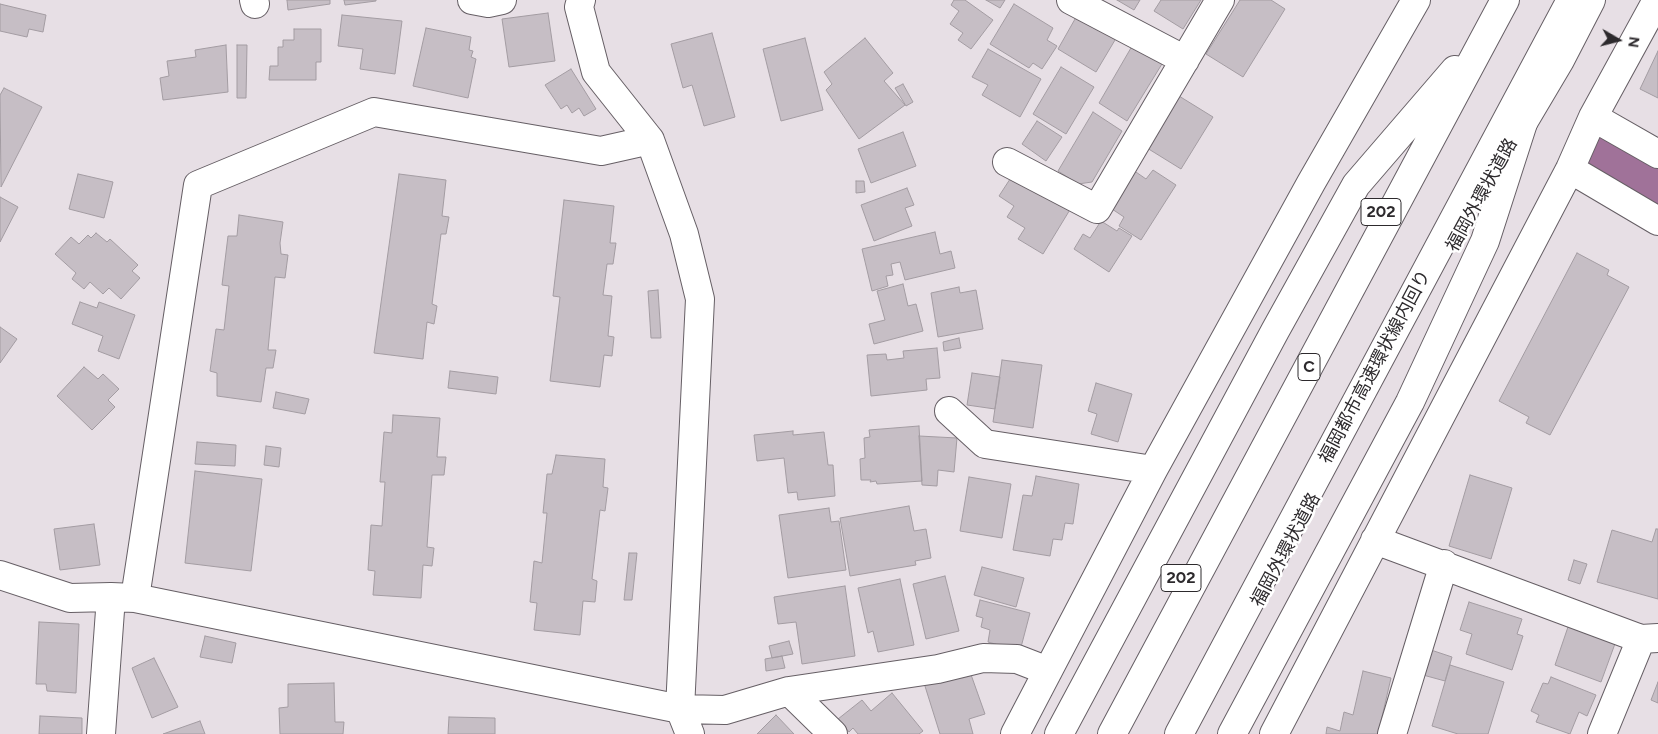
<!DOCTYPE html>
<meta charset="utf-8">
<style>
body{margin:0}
#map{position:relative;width:1658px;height:734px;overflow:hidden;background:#e7dfe5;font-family:Figtree,sans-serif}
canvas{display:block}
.north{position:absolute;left:1593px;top:15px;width:50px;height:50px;-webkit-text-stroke:4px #fff;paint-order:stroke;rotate:98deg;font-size:14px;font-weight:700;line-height:20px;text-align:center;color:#2d2a2d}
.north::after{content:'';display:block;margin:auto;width:18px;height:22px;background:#2d2a2d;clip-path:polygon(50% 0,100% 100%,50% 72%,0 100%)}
</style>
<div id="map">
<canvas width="1658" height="734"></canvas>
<div class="north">N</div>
</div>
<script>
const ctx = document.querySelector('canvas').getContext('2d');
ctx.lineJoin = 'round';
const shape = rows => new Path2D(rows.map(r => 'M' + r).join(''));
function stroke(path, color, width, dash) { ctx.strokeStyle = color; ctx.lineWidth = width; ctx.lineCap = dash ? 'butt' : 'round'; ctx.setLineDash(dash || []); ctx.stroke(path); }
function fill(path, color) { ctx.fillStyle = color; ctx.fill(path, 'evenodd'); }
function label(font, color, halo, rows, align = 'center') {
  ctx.font = font + ' Figtree,"Noto Sans JP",sans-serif'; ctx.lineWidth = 5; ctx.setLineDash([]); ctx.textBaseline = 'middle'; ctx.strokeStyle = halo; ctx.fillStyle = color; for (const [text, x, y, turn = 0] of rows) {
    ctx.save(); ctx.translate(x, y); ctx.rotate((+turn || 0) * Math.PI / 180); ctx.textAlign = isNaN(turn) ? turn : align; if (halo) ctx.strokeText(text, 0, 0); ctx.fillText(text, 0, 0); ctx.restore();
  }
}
const river = shape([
 [1613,157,1658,184]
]);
const building = shape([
 [287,0,330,0,330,4,288,10,287,0],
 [344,0,376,0,376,1,345,5,344,0],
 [954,0,965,0,993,20,971,49,958,40,963,33,950,24,959,11,951,5,954,0],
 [986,0,1005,0,1000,8,986,0],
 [1117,0,1140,0,1134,10,1117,0],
 [1161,0,1201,0,1183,29,1154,11,1161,0],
 [1240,0,1271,0,1285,9,1243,77,1206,54,1240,0],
 [0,4,46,15,43,32,29,29,27,37,0,31,0,4],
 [1014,4,1053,28,1047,40,1057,46,1042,69,1033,63,1029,68,990,44,1014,4],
 [1079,12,1118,35,1096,72,1058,49,1079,12],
 [548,13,555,61,509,67,502,19,548,13],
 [342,15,402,21,395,74,360,69,363,49,338,46,342,15],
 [426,28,471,37,469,50,473,51,471,57,476,59,468,98,413,86,426,28],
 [294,29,321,29,321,62,316,62,316,80,269,80,270,66,278,66,278,47,283,47,283,40,294,40,294,29],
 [712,33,735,117,704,126,692,85,683,88,671,44,712,33],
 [805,38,823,110,781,121,763,49,805,38],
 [865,38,893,73,884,81,905,105,859,139,826,90,832,84,824,72,865,38],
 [1135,41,1165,59,1127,121,1099,103,1135,41],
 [226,45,228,92,163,100,160,78,169,76,167,61,196,57,195,50,226,45],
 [237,45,247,45,246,98,237,98,237,45],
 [988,49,1041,79,1020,117,982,95,988,85,972,77,988,49],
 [1658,51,1658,98,1640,89,1658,51],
 [1061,67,1094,87,1066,134,1033,114,1061,67],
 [571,69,596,109,584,116,579,108,572,113,567,105,561,109,545,85,571,69],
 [903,84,913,102,906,106,895,88,903,84],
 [4,88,42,107,1,187,0,95,4,88],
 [1179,96,1213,117,1181,169,1147,148,1179,96],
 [1093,112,1122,131,1092,182,1078,184,1058,171,1093,112],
 [1037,121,1062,137,1046,161,1022,144,1037,121],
 [903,132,916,166,871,183,858,149,903,132],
 [1133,170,1146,179,1153,170,1176,185,1141,240,1119,226,1124,217,1109,207,1133,170],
 [1014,173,1071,208,1043,254,1018,239,1025,228,1007,217,1014,206,999,196,1014,173],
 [78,174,113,182,104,218,69,209,78,174],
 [399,174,446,180,442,216,449,217,446,234,441,234,432,304,437,306,434,324,427,322,423,359,374,353,399,174],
 [856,181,864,181,865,192,856,193,856,181],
 [907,188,914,205,905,208,912,226,874,241,861,205,907,188],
 [0,197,18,207,0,242,0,197],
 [564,200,614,206,610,243,616,243,613,264,607,264,603,295,612,296,608,336,614,337,612,356,604,355,600,387,550,381,560,297,553,296,564,200],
 [239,215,283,222,280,243,281,254,288,255,285,278,275,277,268,350,276,350,273,368,266,368,261,402,217,396,217,373,210,371,216,329,224,330,229,286,222,285,228,236,237,236,239,215],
 [1101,221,1117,231,1119,228,1132,236,1109,272,1074,249,1083,234,1090,238,1101,221],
 [935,232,940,254,951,251,955,268,905,280,900,262,891,264,893,275,886,276,888,286,872,291,862,249,935,232],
 [96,233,107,242,110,239,138,265,132,271,140,278,121,299,109,288,103,294,90,282,84,289,72,279,76,273,55,254,71,237,79,244,88,235,91,238,96,233],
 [1577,253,1609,270,1607,275,1629,287,1550,435,1526,423,1529,417,1499,401,1577,253],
 [903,284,908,306,916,304,923,331,874,344,869,324,885,320,877,291,903,284],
 [959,287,960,293,976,290,983,329,938,337,931,293,959,287],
 [658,290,661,338,651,338,648,291,658,290],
 [80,302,97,308,99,302,135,315,119,359,98,351,103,336,72,324,80,302],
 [0,327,17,339,0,363,0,327],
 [959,338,961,348,944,351,943,342,959,338],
 [937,348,940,378,926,379,927,390,871,396,867,355,886,354,887,360,904,358,903,351,937,348],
 [1002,360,1042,365,1033,428,993,422,1002,360],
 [84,367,98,379,103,374,119,389,108,400,115,407,92,430,57,396,84,367],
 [450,371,498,377,496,394,448,388,450,371],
 [972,373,1000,377,995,409,967,405,972,373],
 [1096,383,1132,394,1118,442,1091,434,1097,414,1088,411,1096,383],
 [276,392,309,399,305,414,273,408,276,392],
 [393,415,440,418,437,457,446,457,444,475,432,475,427,547,434,548,432,566,423,565,421,598,373,595,375,571,368,570,371,525,382,526,385,482,380,482,384,432,392,433,393,415],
 [919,426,922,481,877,484,876,481,870,482,871,480,861,480,860,459,865,458,864,438,870,437,869,430,919,426],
 [793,431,793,435,824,432,828,465,833,465,835,496,798,500,797,492,788,493,784,458,757,461,754,435,793,431],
 [919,436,957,438,954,472,938,470,937,486,922,485,919,436],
 [197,442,236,445,235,466,195,464,197,442],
 [266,446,281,448,279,467,264,465,266,446],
 [556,455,605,459,603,487,608,488,605,511,600,510,592,579,597,581,595,602,583,601,580,635,534,630,537,603,530,602,534,561,542,563,547,513,543,513,547,474,552,474,556,455],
 [195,471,262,479,251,571,185,563,195,471],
 [1470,475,1512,488,1491,559,1449,546,1470,475],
 [1036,476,1079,484,1073,524,1065,523,1062,540,1053,539,1050,556,1013,550,1023,495,1032,496,1036,476],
 [969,477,1011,484,1002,538,960,531,969,477],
 [909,506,914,531,926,529,931,558,915,561,916,565,850,576,840,518,909,506],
 [829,508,831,522,839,521,846,570,788,578,779,515,829,508],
 [94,524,100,565,60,570,54,529,94,524],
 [1656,529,1658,529,1658,599,1597,582,1612,530,1652,542,1656,529],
 [629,553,637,553,632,600,624,600,629,553],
 [1574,560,1587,564,1580,584,1568,580,1574,560],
 [982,567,1024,578,1016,607,974,595,982,567],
 [945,576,959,631,926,639,913,584,945,576],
 [900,579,914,645,878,652,873,631,868,633,858,588,900,579],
 [845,586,855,656,802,664,796,622,778,624,774,597,845,586],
 [980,600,1030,613,1020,651,988,642,990,630,981,627,983,618,976,616,980,600],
 [1469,602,1522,619,1517,634,1523,636,1512,670,1466,654,1472,634,1460,630,1469,602],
 [39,622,79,624,76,693,47,691,46,684,36,684,39,622],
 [1569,624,1616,641,1601,682,1555,665,1569,624],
 [205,636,236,643,232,663,200,657,205,636],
 [789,641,793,654,772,658,769,646,789,641],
 [1431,650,1452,657,1445,681,1423,675,1431,650],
 [782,656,785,668,766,671,765,659,782,656],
 [154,658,178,707,152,718,132,668,154,658],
 [1450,665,1504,682,1488,734,1458,734,1432,726,1450,665],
 [969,669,985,714,969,719,973,734,940,734,924,683,969,669],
 [1363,671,1391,678,1378,734,1326,734,1327,727,1340,731,1344,712,1353,715,1363,671],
 [1551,677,1596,695,1587,716,1579,712,1570,734,1536,722,1539,715,1531,711,1543,683,1548,684,1551,677],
 [1658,682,1658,703,1651,700,1658,682],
 [334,683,335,722,344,722,343,734,280,734,279,708,288,707,288,684,334,683],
 [892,693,923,731,919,734,858,734,853,728,849,732,838,719,862,700,871,711,892,693],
 [776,715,794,734,757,734,776,715],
 [40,716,82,718,82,734,39,734,40,716],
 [449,717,495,718,495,734,448,734,449,717],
 [200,721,205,734,163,734,200,721]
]);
const minor = shape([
 [254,0,255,4],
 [472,0,488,3,502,0],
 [581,0,579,7,596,72,650,140,684,234,700,299,680,709,690,734],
 [1071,0,1185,60],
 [1593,117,1658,154],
 [1007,162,1097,209,1220,0],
 [1570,169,1658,221],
 [949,411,985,444,1153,470],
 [1375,540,1641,639,1658,638],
 [0,575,70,598,111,597],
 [135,598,198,185,374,112,601,151,650,140],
 [789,691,833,734],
 [101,734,111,597,135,598,680,709,725,710,789,691,938,669,983,658,1017,659,1048,671],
 [1015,734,1153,470,1311,183,1416,0],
 [1274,734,1570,169,1593,117,1657,0],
 [1392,734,1444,564],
 [1602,734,1641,639]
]);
const trunk = shape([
 [1512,141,1560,60,1591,0]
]);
const motorway = shape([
 [1059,734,1275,331,1356,185,1455,70],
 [1112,734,1505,0],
 [1179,734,1571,0],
 [1232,734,1410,402,1485,241,1524,120]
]);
const shields = [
 [1381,212,40],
 [1309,367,22],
 [1181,578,40]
];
const shieldNames = [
 ["202",1381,212],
 ["C",1309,367],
 ["202",1181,578]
];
const streetNames = [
 ["福岡外環状道路",1482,195,-61],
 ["福岡都市高速環状線内回り",1375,367,-62],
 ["福岡外環状道路",1286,550,-62]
];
stroke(river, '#a07299', 65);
fill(building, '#c6bec5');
stroke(building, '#a39ca2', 1);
stroke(minor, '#665f65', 30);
stroke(trunk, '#665f65', 30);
stroke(motorway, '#665f65', 30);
stroke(minor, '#fff', 28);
stroke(trunk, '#fff', 28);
stroke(motorway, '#fff', 28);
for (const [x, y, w] of shields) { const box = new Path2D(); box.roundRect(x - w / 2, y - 13.5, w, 27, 4); ctx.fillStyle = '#fff'; ctx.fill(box); stroke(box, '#2d2a2d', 1); }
label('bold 16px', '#2d2a2d', null, shieldNames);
label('18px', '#2d2a2d', '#fff', streetNames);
</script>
